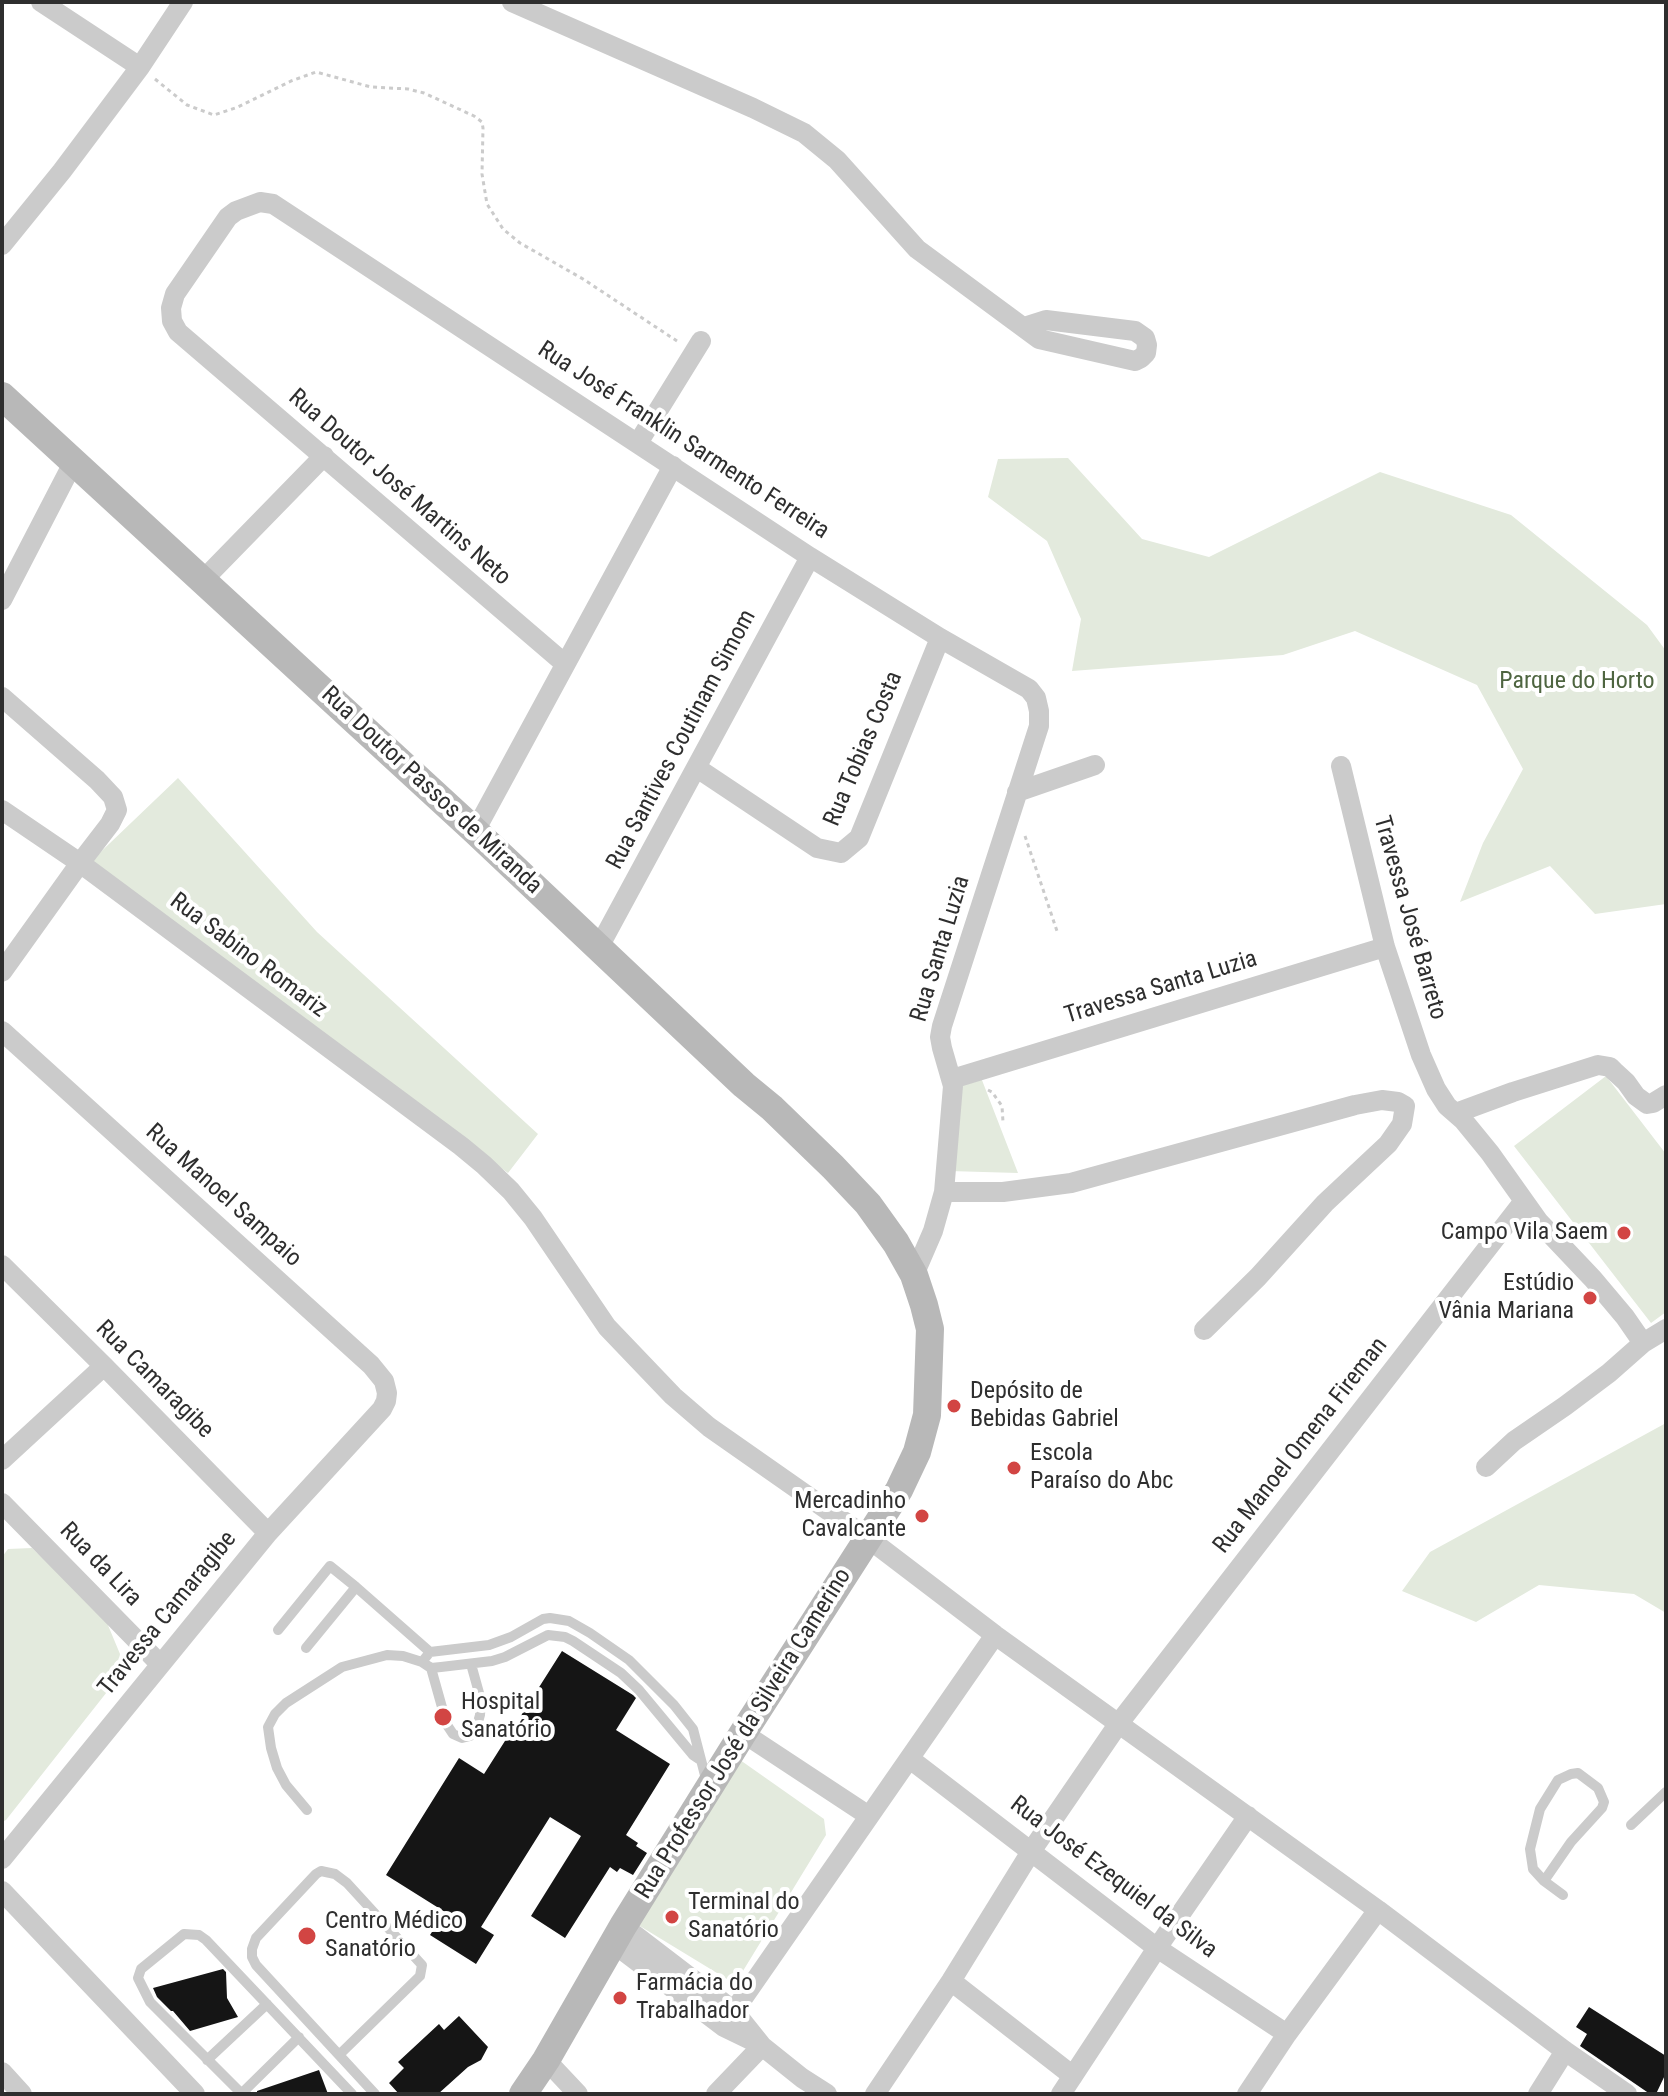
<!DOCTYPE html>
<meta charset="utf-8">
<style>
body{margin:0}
#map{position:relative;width:1668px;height:2096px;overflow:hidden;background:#fff;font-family:"Roboto Condensed",sans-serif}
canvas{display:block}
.frame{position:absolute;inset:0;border:4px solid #2e2e2e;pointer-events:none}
</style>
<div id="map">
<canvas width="1668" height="2096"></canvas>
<div class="frame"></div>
</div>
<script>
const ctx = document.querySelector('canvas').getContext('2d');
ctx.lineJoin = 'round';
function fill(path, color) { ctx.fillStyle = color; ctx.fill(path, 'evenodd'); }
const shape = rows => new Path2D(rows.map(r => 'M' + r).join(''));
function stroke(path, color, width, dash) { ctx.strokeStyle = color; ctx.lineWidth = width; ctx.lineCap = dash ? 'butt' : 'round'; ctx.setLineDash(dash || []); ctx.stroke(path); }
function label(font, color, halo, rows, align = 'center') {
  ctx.font = font + ' "Roboto Condensed",sans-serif'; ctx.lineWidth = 8; ctx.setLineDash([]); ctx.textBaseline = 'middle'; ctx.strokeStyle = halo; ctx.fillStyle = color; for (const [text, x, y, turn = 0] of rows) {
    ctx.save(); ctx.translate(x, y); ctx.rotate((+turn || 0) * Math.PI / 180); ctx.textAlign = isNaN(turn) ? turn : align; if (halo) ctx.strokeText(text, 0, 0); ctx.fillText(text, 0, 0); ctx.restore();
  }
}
const green = shape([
 [1068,458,1142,539,1209,557,1380,472,1511,515,1647,625,1666,651,1666,904,1595,914,1550,866,1460,902,1483,843,1523,769,1477,685,1355,631,1283,655,1072,671,1081,619,1047,541,988,497,998,459],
 [178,778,317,932,538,1134,508,1173,87,865],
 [980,1075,1018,1173,949,1171,961,1077],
 [1606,1076,1666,1154,1666,1312,1651,1323,1514,1146],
 [1666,1423,1666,1613,1634,1594,1539,1585,1476,1622,1402,1591,1430,1552],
 [32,1548,105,1618,120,1654,114,1683,6,1820,2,1822,2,1557,8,1549],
 [733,1755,824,1819,826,1835,735,1984,630,1920]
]);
const building = shape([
 [562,1651,633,1695,636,1698,616,1730,670,1764,626,1835,638,1843,636,1846,647,1853,633,1875,620,1868,617,1872,610,1867,565,1938,531,1916,581,1836,550,1817,481,1927,494,1935,476,1964,430,1935,445,1912,386,1875,459,1758,484,1774],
 [223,1969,226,1972,227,1998,238,2017,190,2031,173,2011,171,2011,157,1997,153,1988],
 [1589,2007,1666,2056,1666,2073,1656,2094,1650,2094,1580,2046,1587,2034,1576,2027],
 [459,2016,488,2047,481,2060,468,2067,438,2094,399,2094,389,2083,404,2068,398,2062,439,2024,444,2030],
 [319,2070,328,2094,257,2094,257,2091]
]);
const path = shape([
 [155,79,187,105,214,115,238,107,291,81,316,72,371,87,408,89,424,93,474,116,482,122,483,128,482,174,487,204,503,229,520,243,583,279,677,341],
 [1025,836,1058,934],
 [988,1090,992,1092,1002,1106,1003,1122]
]);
const lane = shape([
 [278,1630,330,1566,356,1587],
 [306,1648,356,1587,430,1652],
 [422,1662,430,1652,489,1645,511,1637,543,1619,550,1618,569,1621,590,1633,629,1660,674,1705,693,1729,707,1783],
 [431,1668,447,1725,453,1734,462,1738,470,1736,476,1729,480,1715,481,1700,471,1664],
 [307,1810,286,1785,277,1768,271,1748,268,1727,275,1714,286,1703,342,1667,387,1655,403,1656,422,1662,431,1668,441,1667,492,1661,505,1657,548,1635,565,1637,573,1641,621,1673,639,1690,693,1755,699,1759],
 [1631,1825,1666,1792],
 [1544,1881,1571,1842,1602,1808,1604,1802,1598,1788,1578,1773,1571,1774,1558,1780,1540,1809,1530,1849,1533,1869,1544,1881,1563,1895],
 [340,2054,420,1976,422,1965,347,1883,335,1874,321,1871,316,1874,256,1938,252,1949,252,1957,256,1965,375,2094],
 [207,2060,267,2004],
 [241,2094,299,2037],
 [242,2094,150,2002,138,1978,141,1969,184,1934,199,1935,206,1940,352,2094]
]);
const street = shape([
 [41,2,140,67],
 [512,2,753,108,804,133,837,160,917,249,1039,339,1135,361,1141,358,1146,353,1147,345,1145,338,1135,331,1046,320,1024,327],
 [2,245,62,171,140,67,183,2],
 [638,443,701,341],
 [203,580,324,456],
 [2,600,74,461],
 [564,663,178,332,172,321,171,308,175,294,228,217,236,211,260,202,273,204,810,557,940,638,1029,689,1036,698,1039,711,1039,726,942,1026,940,1037,942,1048,953,1086,944,1192,933,1231,914,1275],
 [2,697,97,780,113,797,117,810,110,824,80,863,2,972],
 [1341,766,1385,947,1421,1055,1436,1089,1447,1106,1463,1120,1490,1153,1539,1222,1593,1279,1625,1317,1643,1343],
 [697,768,817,848,841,853,859,838,940,638],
 [1017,792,1095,765],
 [2,810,80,863,461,1146,484,1165,511,1191,533,1218,607,1327,673,1396,709,1427,869,1539,995,1635,1378,1910,1565,2051,1627,2094],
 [475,831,673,466],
 [599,947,810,557],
 [2,1031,371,1365,384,1381,387,1393,386,1401,382,1409,268,1533,2,1859],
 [952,1079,1385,947],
 [1456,1113,1513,1092,1598,1065,1610,1067,1614,1071,1626,1082,1636,1096,1647,1104,1653,1103,1666,1095],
 [944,1192,1003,1192,1071,1183,1355,1105,1382,1100,1398,1102,1405,1106],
 [2,1265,104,1366,268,1533],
 [1204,1330,1258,1277,1325,1203,1388,1144,1402,1124,1405,1106],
 [2,1460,104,1366],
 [1486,1467,1514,1441,1565,1406,1609,1373,1643,1343,1666,1329],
 [2,1503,160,1664],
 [743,1733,869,1816],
 [910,1759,1157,1948,1287,2034],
 [2,1891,195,2094],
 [623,1926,734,2011,762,2046,802,2078,827,2094],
 [613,1943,724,2027,755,2042],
 [951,1981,1073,2076],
 [734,2011,995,1635],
 [546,2060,578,2094],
 [2,2072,22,2094],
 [716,2094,762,2046],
 [875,2094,951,1981,1032,1850,1119,1723,1524,1201],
 [1061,2094,1157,1948,1248,1816],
 [1247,2094,1287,2034,1378,1910],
 [1538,2094,1565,2051]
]);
const secondary = shape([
 [2,396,475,831,744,1085,772,1108,833,1167,868,1204,896,1243,914,1275,924,1305,930,1329,927,1415,917,1452,899,1490,743,1733,623,1926,546,2060,523,2094]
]);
const markers = [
 [1624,1233,8,"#d24543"],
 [1590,1298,8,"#d24543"],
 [954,1406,8,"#d24543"],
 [1014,1468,8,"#d24543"],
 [922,1516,8,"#d24543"],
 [443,1717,10,"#d24543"],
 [672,1917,8,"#d24543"],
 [307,1936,10,"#d24543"],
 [620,1998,8,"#d24543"]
];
const streetNames = [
 ["Rua José Franklin Sarmento Ferreira",683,441,33],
 ["Rua Doutor José Martins Neto",399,488,41],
 ["Rua Santives Coutinam Simom",682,740,-62],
 ["Rua Tobias Costa",864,749,-67],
 ["Rua Doutor Passos de Miranda",431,791,43],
 ["Travessa José Barreto",1409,918,74],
 ["Rua Santa Luzia",941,949,-73],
 ["Rua Sabino Romariz",248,956,37],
 ["Travessa Santa Luzia",1161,988,-17],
 ["Rua Manoel Sampaio",223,1196,42],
 ["Rua Camaragibe",154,1380,45],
 ["Rua Manoel Omena Fireman",1301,1446,-52],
 ["Rua da Lira",100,1565,46],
 ["Travessa Camaragibe",168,1614,-51],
 ["Rua Professor José da Silveira Camerino",744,1734,-58],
 ["Rua José Ezequiel da Silva",1113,1878,37]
];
const parkNames = [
 ["Parque do Horto",1577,682]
];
const poiNames = [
 ["Campo Vila Saem",1608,1233,"right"],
 ["Estúdio",1574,1284,"right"],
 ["Vânia Mariana",1574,1312,"right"],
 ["Depósito de",970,1392],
 ["Bebidas Gabriel",970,1420],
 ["Escola",1030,1454],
 ["Paraíso do Abc",1030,1482],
 ["Mercadinho",906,1502,"right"],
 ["Cavalcante",906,1530,"right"],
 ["Hospital",461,1703],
 ["Sanatório",461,1731],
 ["Terminal do",688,1903],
 ["Sanatório",688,1931],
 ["Centro Médico",325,1922],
 ["Sanatório",325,1950],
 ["Farmácia do",636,1984],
 ["Trabalhador",636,2012]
];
fill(green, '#e3eadd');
fill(building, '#151515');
stroke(path, '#cbcbcb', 3, [4, 4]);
stroke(lane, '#cbcbcb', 10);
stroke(street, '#cbcbcb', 20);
stroke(secondary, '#b8b8b8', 28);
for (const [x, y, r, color] of markers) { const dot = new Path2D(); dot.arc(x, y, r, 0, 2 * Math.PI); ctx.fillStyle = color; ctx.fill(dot); stroke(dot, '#fff', 3); }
label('24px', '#2e2e2e', '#fff', streetNames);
label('24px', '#4e6540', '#fff', parkNames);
label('24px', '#2e2e2e', '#fff', poiNames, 'left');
</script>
